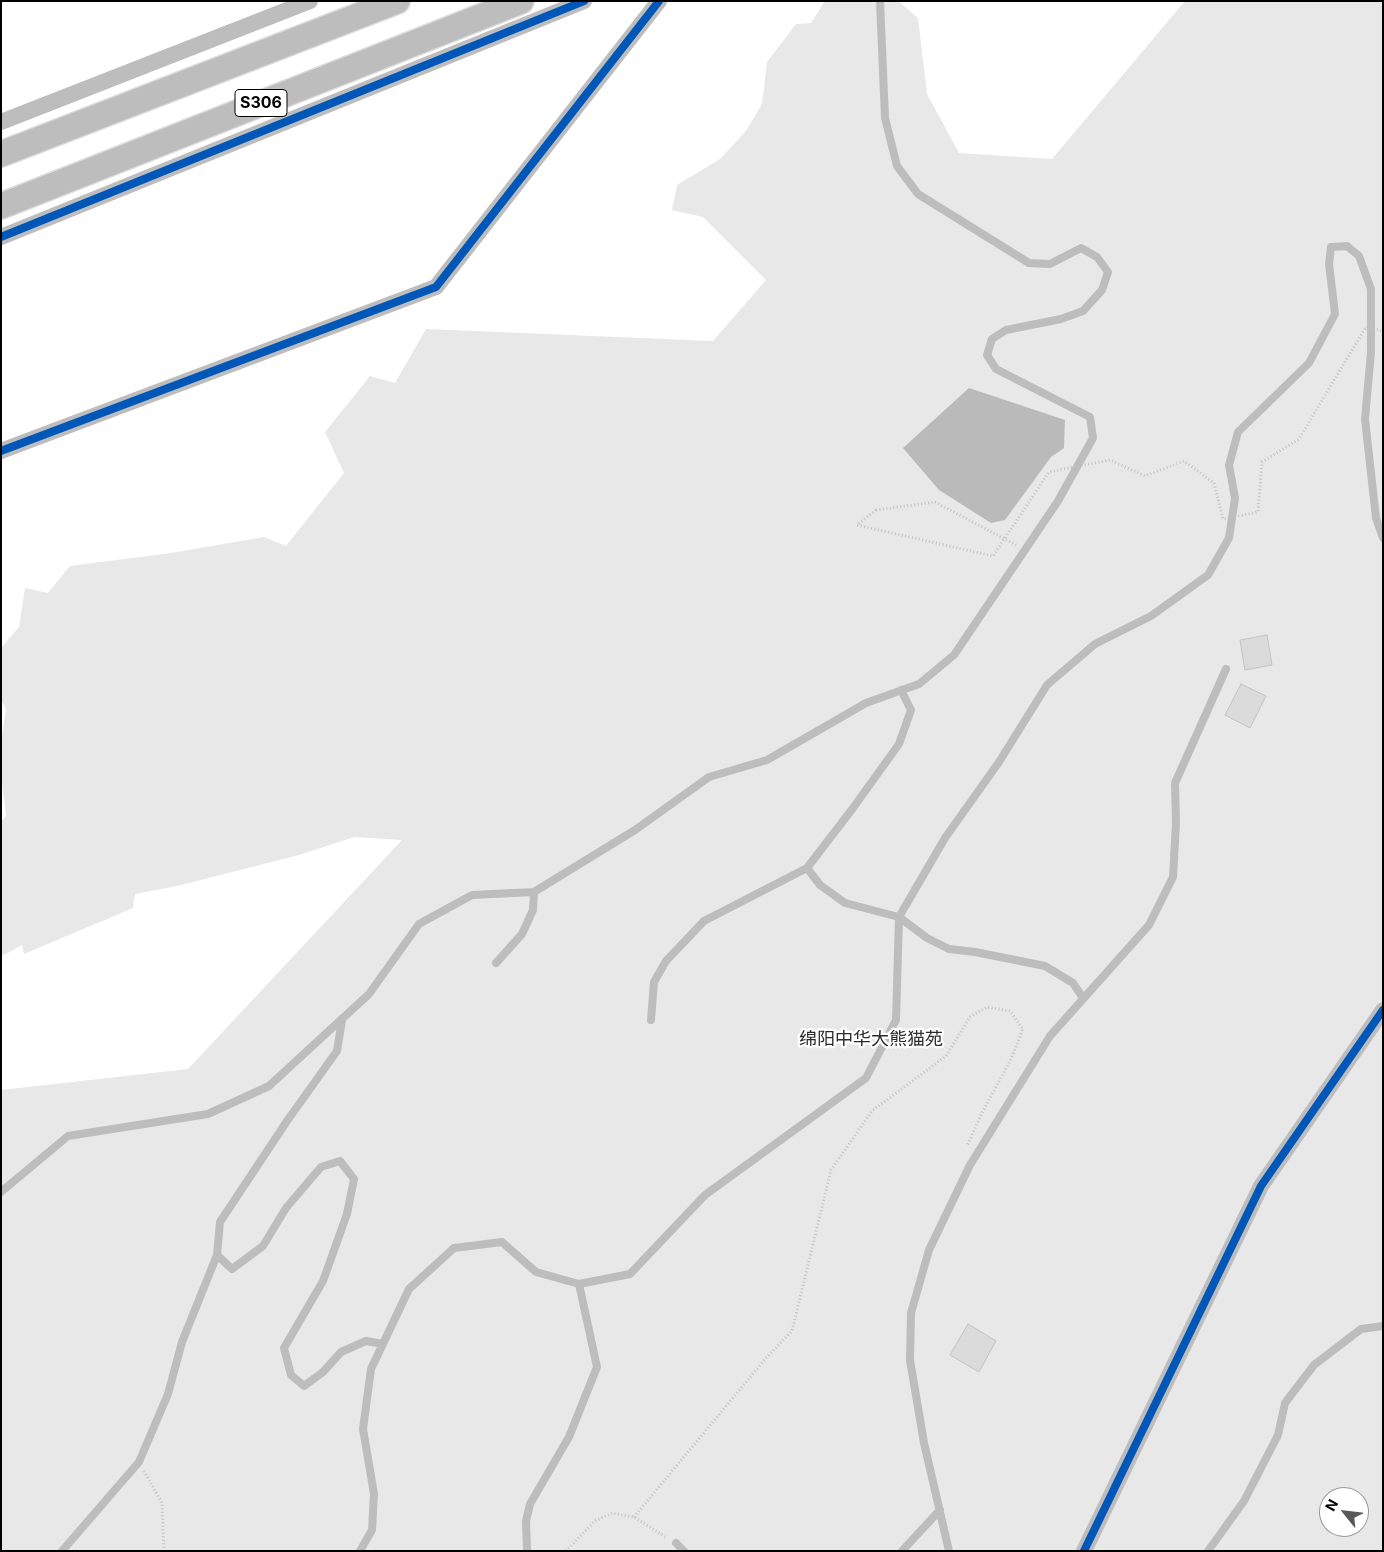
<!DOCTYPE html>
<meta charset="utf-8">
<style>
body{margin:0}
#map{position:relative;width:1384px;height:1552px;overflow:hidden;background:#fff;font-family:Inter,sans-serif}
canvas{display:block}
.frame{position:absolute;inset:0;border:2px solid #000;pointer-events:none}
.north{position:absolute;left:1319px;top:1487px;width:50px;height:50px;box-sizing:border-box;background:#fff;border:1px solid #999;border-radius:50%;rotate:299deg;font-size:14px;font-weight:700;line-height:20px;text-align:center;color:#000}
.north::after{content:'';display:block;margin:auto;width:18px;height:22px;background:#595959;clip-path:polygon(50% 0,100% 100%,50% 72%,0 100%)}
</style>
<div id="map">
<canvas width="1384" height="1552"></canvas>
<div class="frame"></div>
<div class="north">N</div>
</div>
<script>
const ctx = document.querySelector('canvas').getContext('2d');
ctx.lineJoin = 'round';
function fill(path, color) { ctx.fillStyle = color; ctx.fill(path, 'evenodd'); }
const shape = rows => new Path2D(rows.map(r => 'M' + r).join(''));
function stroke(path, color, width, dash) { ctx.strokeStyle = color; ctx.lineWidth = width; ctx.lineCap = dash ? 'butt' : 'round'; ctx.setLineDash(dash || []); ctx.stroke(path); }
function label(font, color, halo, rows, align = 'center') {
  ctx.font = font + ' Inter,"Noto Sans SC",sans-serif'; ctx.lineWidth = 4.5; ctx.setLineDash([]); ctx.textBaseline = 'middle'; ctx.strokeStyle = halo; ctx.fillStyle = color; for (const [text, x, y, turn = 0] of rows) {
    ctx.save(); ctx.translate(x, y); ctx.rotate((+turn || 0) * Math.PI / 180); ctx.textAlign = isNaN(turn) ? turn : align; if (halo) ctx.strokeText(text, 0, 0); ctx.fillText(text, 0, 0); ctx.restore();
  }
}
const green = shape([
 [825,1,898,1,918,18,927,94,959,153,1052,159,1185,1,1383,1,1383,1551,1,1551,1,1090,188,1069,402,840,354,837,299,855,177,886,135,894,133,908,24,954,22,945,4,955,1,954,1,822,6,815,1,774,1,742,6,709,1,699,1,648,19,627,25,588,48,593,70,566,171,553,264,537,286,546,344,473,325,432,370,376,395,383,426,329,713,341,766,280,703,217,672,210,677,185,720,159,746,131,762,104,767,62,796,24,811,23],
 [1329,1497,1359,1497,1359,1527,1329,1527]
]);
const water = shape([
 [969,388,1065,420,1064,448,1051,457,1005,520,991,523,939,490,903,448]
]);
const building = shape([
 [1267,635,1272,665,1245,670,1240,640,1267,635],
 [1241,684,1266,696,1250,728,1225,715,1241,684],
 [968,1324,996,1341,979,1372,950,1355,968,1324]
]);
const path = shape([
 [876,510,935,502,1016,545],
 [144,1471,162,1503,164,1551],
 [634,1517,766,1358,792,1331,831,1170,872,1111,946,1056,970,1017,987,1007,1010,1011,1023,1029,1011,1059,980,1117,967,1146],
 [566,1551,595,1521,612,1513,634,1517,667,1538]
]);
const service = shape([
 [807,868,820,885,845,903,899,917,927,938,949,949,975,952,1045,966,1073,983,1083,998],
 [496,963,522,934,533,910,534,892],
 [342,1020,337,1051,287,1121,220,1222,217,1255,232,1269,263,1246,286,1208,321,1167,340,1161,354,1179,347,1214,323,1281,284,1348,291,1375,304,1386,323,1372,341,1352,366,1341,383,1344],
 [651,1020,654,982,666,961,704,921,807,868,853,808,899,744,911,710,901,690],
 [1,1192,68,1136,208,1114,269,1086,369,994,419,924,472,895,534,892,635,830,709,777,767,760,866,703,919,684,954,655,1058,501,1093,438,1090,417,996,369,987,355,992,339,1006,330,1061,319,1083,311,1102,290,1108,272,1097,257,1081,248,1050,264,1029,263,918,194,897,166,885,118,880,1],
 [676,1543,684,1551],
 [62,1551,139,1462,168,1394,182,1342,217,1255],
 [360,1551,372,1530,374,1494,363,1429,371,1369,409,1289,454,1248,502,1242,536,1272,579,1284,630,1274,705,1195,866,1078,896,1020,899,917,945,838,999,762,1047,685,1095,644,1151,616,1208,575,1229,538,1235,498,1229,465,1238,432,1309,363,1335,314,1329,264,1331,247,1347,246,1359,256,1371,289,1371,352,1365,419,1376,518,1383,538],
 [527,1551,526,1521,530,1504,569,1437,597,1367,579,1284],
 [902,1551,940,1510],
 [949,1551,924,1443,910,1360,911,1313,929,1250,970,1165,1050,1036,1149,925,1173,877,1176,823,1175,783,1226,669],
 [1208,1551,1244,1501,1278,1435,1285,1403,1314,1365,1361,1329,1383,1326]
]);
const minor = shape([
 [1,122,310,1],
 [1,237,584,1],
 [1,451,436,287,659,1],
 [1084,1551,1261,1186,1383,1010]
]);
const primary = shape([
 [1,154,397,1],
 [1,206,521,1]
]);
const pathBridge = shape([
 [876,510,857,525,993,556,1049,472,1110,460,1145,476,1184,461,1214,483,1223,519,1258,512,1262,462,1299,439,1366,327,1383,331]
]);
const cycleway = shape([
 [1,237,584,1],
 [1,451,436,287,659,1],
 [1084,1551,1261,1186,1383,1010]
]);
const shields = [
 [261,103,52]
];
const shieldNames = [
 ["S306",261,103]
];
const parkNames = [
 ["绵阳中华大熊猫苑",871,1040]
];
fill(green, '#e8e8e8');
fill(water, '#bababa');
fill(building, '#dbdbdb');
stroke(building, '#c3c3c3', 1);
stroke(primary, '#dbdbdb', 28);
stroke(path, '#c2c2c2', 3, [1, 2.5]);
stroke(service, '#bdbdbd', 8);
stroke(minor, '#bdbdbd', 16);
stroke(primary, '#bdbdbd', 25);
stroke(pathBridge, '#c2c2c2', 3, [1, 2.5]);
stroke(cycleway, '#0057b8', 8);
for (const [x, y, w] of shields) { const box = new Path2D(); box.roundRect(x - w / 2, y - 13.5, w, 27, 4); ctx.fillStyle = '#fff'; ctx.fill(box); stroke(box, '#000', 1); }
label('bold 16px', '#000', null, shieldNames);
label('18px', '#2c2c2c', '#fff', parkNames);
</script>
